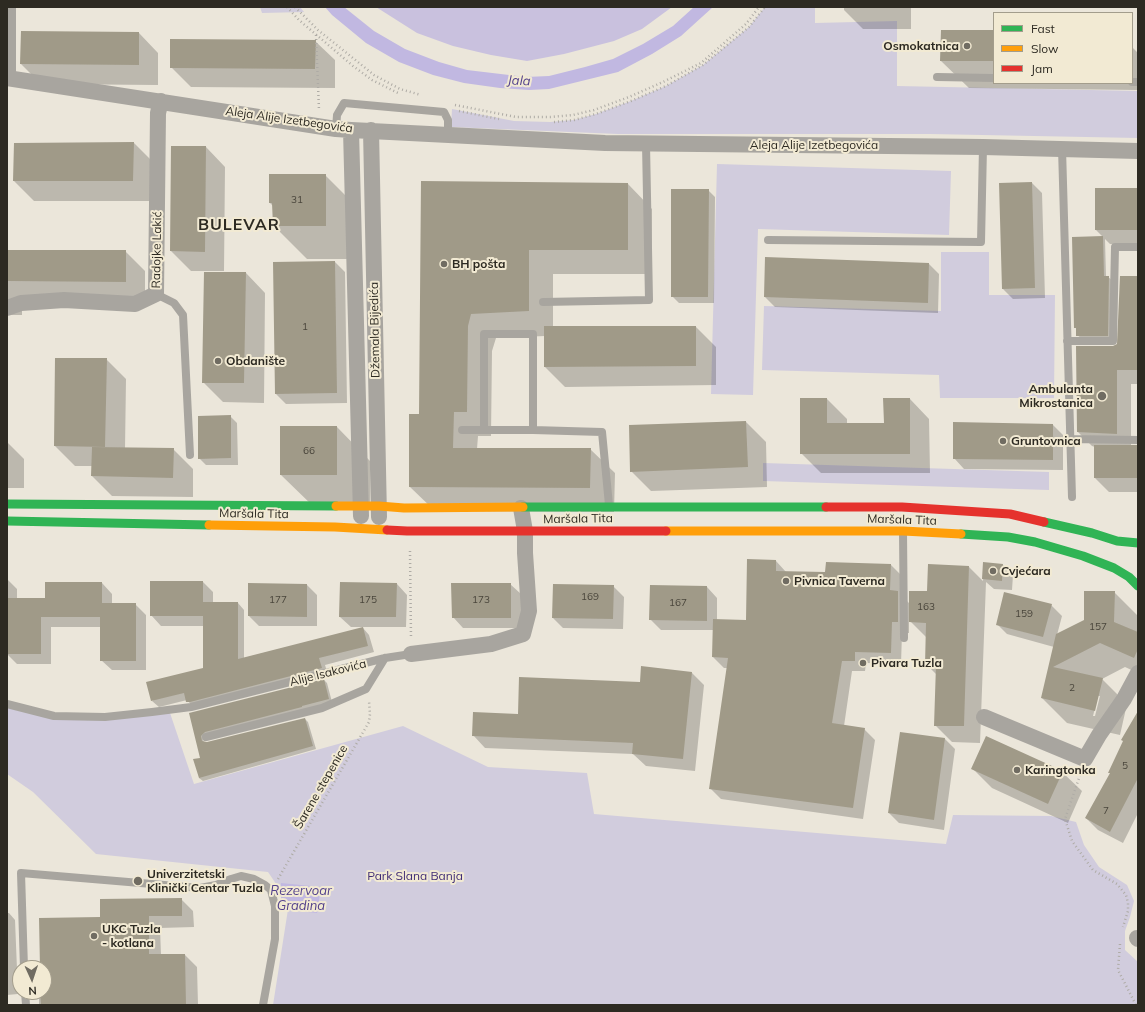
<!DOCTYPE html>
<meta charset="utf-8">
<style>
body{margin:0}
#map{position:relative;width:1145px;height:1012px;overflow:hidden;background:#ebe6da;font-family:Mulish,sans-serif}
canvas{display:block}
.frame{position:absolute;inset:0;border:8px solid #2d2a22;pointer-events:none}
.legend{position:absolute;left:993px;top:12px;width:140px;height:72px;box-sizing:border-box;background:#f2ead3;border:1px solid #a39d8c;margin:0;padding:5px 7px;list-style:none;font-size:12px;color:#2d2a22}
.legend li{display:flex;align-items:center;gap:8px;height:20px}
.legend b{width:20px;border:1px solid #a39d8c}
.north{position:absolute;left:12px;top:960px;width:40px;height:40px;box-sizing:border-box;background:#f2ead3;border:1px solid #a39d8c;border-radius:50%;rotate:177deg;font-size:11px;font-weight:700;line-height:16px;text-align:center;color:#2d2a22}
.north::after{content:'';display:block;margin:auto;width:14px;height:18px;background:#706c62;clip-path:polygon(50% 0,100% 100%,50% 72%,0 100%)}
</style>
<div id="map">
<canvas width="1145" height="1012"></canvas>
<div class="frame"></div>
<ul class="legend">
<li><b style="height:5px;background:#30b455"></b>Fast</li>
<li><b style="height:5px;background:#ff9f0a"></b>Slow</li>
<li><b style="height:5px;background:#e5322d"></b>Jam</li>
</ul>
<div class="north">N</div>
</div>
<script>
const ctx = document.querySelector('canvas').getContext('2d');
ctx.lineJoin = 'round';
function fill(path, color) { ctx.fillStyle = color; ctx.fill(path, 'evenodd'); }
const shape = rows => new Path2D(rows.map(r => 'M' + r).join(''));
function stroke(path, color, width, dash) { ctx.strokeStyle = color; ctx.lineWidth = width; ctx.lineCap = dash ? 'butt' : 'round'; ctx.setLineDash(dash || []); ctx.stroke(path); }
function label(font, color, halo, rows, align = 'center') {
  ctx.font = font + ' Mulish,sans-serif'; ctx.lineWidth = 4; ctx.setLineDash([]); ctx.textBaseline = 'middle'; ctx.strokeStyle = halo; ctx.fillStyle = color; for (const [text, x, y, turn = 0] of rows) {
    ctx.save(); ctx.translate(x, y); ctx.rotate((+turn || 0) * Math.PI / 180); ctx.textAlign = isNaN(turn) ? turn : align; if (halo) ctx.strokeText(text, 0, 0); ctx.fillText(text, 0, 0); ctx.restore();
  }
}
const green = shape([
 [260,7,300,7,304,12,262,13],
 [765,7,815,7,815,23,897,21,897,86,1138,91,1138,138,930,134,618,134,451,127,452,109,514,121,550,122,574,120,596,114,631,101,666,86,703,65,749,27],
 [717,164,951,171,949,235,758,229,753,395,711,394],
 [941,252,989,252,989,295,1055,295,1054,398,940,398,939,375,762,370,764,306,941,311],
 [763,463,1049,472,1049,490,763,481],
 [7,704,54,716,105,717,169,710,194,784,403,726,488,767,587,773,594,814,946,844,953,815,1051,816,1076,822,1084,845,1099,867,1127,885,1134,901,1130,917,1125,931,1125,950,1138,962,1138,1005,273,1005,289,903,268,872,96,854,33,792,7,774]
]);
const forest = shape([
 [376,7,672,7,642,29,614,41,564,54,527,61,491,55,453,46,417,33]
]);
const water = shape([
 [325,7,344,7,374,31,405,49,439,62,467,70,526,77,549,76,585,67,613,59,643,44,673,26,694,7,713,7,681,36,652,54,618,72,549,89,529,90,500,88,464,83,433,75,399,62,366,43,332,15],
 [281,883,321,887,317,913,281,909]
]);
const shadow = shape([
 [844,7,911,7,911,29,863,29,844,10],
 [994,31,994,83,1132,83,1132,47,1138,53,1138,90,969,88,941,61],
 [22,32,139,33,158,53,158,85,41,84,21,64],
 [315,41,335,60,335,88,191,87,171,67],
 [134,143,154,163,153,201,34,201,14,181,15,144],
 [206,147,225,167,224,271,191,271,171,251],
 [325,175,359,209,359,259,307,259,274,226,274,207,270,203],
 [422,182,628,184,652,209,652,274,553,274,553,327,696,327,716,347,716,385,565,387,545,367,545,336,496,338,492,351,491,436,478,436,477,449,590,449,615,473,614,512,435,511,410,487,410,415,420,415],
 [1032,183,1042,193,1045,298,1013,299,1003,289],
 [1138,189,1138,244,1110,244,1105,239,1106,277,1108,277,1112,280,1110,338,1081,338,1077,335,1077,330,1075,327,1103,237,1096,230],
 [708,190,715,197,714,303,679,303,672,296],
 [7,251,125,251,145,271,145,301,22,298,22,315,7,315],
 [335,262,345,272,347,403,286,404,276,394],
 [929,264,939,274,938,313,775,307,765,297],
 [246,273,265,293,264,403,223,402,203,382],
 [1138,277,1138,384,1131,384,1131,446,1138,446,1138,492,1109,492,1095,478,1095,447,1092,446,1078,432,1113,348,1118,345],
 [106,359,126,379,125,449,173,449,193,469,193,497,112,496,92,476,92,466,75,466,55,446],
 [827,399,847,419,847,424,885,424,910,399,929,419,930,473,821,473,801,453],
 [230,416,237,423,238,465,206,465,199,458],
 [746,422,766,442,767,487,651,491,631,471],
 [1053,425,1063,435,1063,470,964,469,954,458],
 [337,427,370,461,370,508,315,508,281,475],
 [7,442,24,459,24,488,7,488],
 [776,561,786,572,826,573,891,565,902,576,901,595,910,604,969,567,983,581,984,564,1003,565,1013,575,1012,590,994,589,986,582,980,743,952,742,935,725,937,675,926,664,927,638,909,620,909,633,902,633,901,664,866,663,865,671,852,671,844,726,864,729,875,740,863,819,721,799,710,788,728,668,724,668,713,657,713,630,661,630,650,619,651,586,707,587,717,598,717,620,747,621],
 [7,579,17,589,17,599,46,599,102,583,112,594,112,604,135,604,146,615,146,670,112,670,101,660,101,627,51,627,51,664,17,664,7,654],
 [203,582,213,592,213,603,238,603,244,610,244,658,363,628,369,635,374,652,325,665,328,675,194,708,187,700,159,707,152,701,204,669,204,626,161,626,151,615],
 [249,584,307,585,317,595,317,626,259,626,249,616],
 [397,584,407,595,406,627,351,627,340,617],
 [510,584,521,594,521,628,463,628,453,617],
 [613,586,624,597,623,629,563,628,553,618],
 [1114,592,1138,616,1138,673,1125,667,1102,679,1127,704,1120,735,1067,723,1042,698,1054,647,1007,634,997,624,1051,605,1062,616,1057,635,1085,621],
 [1098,696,1100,696,1095,716,1093,716],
 [692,673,704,685,695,771,646,766,633,754,485,748,473,735,519,715,640,683],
 [324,680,327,683,332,702,203,739,204,743,207,743,305,719,308,722,316,749,203,781,199,778,201,758,190,714],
 [1138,713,1138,813,1123,843,1098,830,1086,818,1111,774,1109,772],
 [901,733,945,739,955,749,944,830,899,823,889,813],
 [972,768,1062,772,1082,791,1068,823,992,788],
 [181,899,193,911,194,927,160,928,161,955,185,955,197,967,198,1005,39,1005,39,993,44,992,44,968,41,968,101,918],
 [7,913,9,913,15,920,18,994,7,995]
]);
const building = shape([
 [941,30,994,30,994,61,940,61],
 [21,31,139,32,139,65,20,64],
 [170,39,316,40,315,69,170,68],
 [134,142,133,181,13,181,14,143],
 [171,146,206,146,205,252,170,251],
 [269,174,326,174,326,226,273,226,272,203,269,203],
 [421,181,628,183,628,250,529,250,529,311,471,314,468,326,467,412,454,412,453,448,591,448,590,488,409,487,409,414,419,414],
 [1032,182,1035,288,1002,289,999,183],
 [1095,188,1138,188,1138,230,1095,230],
 [671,189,709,189,708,297,671,297],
 [1103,236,1104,276,1109,276,1108,336,1076,336,1076,328,1074,328,1072,237],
 [7,250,126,250,126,282,7,281],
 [765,257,929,263,928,303,764,297],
 [335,261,337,393,275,394,273,262],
 [204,272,246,272,244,383,202,383],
 [1120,276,1138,276,1138,370,1117,370,1117,434,1077,432,1076,346,1113,346,1117,344],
 [544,326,696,326,696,366,544,367],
 [55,358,107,358,105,447,54,446],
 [800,398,827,398,827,423,884,423,883,398,910,398,910,454,800,454],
 [231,415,231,458,198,459,198,416],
 [746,421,748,467,630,472,629,425],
 [953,422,1053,424,1053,460,953,459],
 [280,426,337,426,337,475,280,475],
 [1094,445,1138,445,1138,478,1094,478],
 [92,447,174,448,173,478,91,476],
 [747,559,776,560,776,571,825,572,826,562,891,564,890,590,898,591,898,622,892,622,891,653,855,652,855,661,842,661,832,723,865,728,853,808,709,789,728,658,712,657,713,619,746,620],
 [983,562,1003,564,1002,581,982,579],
 [928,564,969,566,964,726,934,726,936,665,925,665,926,623,909,622,909,591,927,591],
 [150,581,203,581,203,616,150,616],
 [45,582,102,582,102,603,136,603,136,661,100,661,100,617,41,617,41,654,7,654,7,598,45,598],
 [340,582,397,583,396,617,339,617],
 [248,583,307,584,307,617,248,616],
 [451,583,511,583,511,618,452,618],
 [553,584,614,585,613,619,552,618],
 [650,585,707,586,707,621,649,620],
 [1084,591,1115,591,1114,622,1138,632,1138,649,1134,658,1100,643,1053,667,1103,678,1095,711,1041,698,1056,634,1084,620],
 [1004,592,1052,604,1043,637,996,625],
 [203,602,238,602,238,659,363,627,368,646,319,658,322,668,190,702,186,702,184,693,151,701,146,682,203,668],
 [641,666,692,672,683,759,632,754,633,743,472,736,473,712,518,714,519,677,640,682],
 [324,679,329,699,302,706,302,707,205,732,201,736,202,741,207,742,305,718,313,746,199,778,193,759,200,758,189,713],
 [1138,711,1138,778,1110,832,1085,818,1110,773,1108,773,1123,741,1121,740],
 [900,732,945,738,934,820,888,813],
 [986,736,1063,771,1048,804,971,769],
 [182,898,182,916,149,916,149,954,185,954,186,1005,41,1005,40,992,44,992,44,968,40,968,39,918,100,917,100,899]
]);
const path = shape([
 [287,7,299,20,353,66,372,80,398,93],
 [295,7,318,30,374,75,400,89,421,95],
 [316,35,319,110],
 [455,105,516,117,550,117,573,115,594,110,629,97,663,82,701,63,746,24,759,7],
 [459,111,499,119],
 [554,122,574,120,596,114,631,101,666,86,703,65,749,27,765,7],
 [410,551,411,638],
 [1080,775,1065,819,1072,841,1093,870,1117,884,1126,895,1128,903,1128,911,1123,927],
 [278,879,369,722,370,714,369,701],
 [1120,944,1118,970,1136,1005]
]);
const lane = shape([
 [937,77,994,78],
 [1132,82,1138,82],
 [336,129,337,115,344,103,444,112,448,120,448,135],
 [1062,148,1072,497],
 [768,240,981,242,983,147],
 [156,294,174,303,183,315,190,455],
 [543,302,649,300,646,144],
 [1067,341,1113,341,1115,247,1138,247],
 [462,430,533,430,602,432,609,505],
 [484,430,484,334,533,334,533,430],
 [1070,439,1138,440],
 [903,532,904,638],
 [7,704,54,716,105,717,152,712,191,707,385,658,411,654],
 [206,737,322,708,366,689,385,658],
 [24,968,21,873,200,888,216,885,231,879,241,876,254,879,265,885,271,890,275,906,275,939,263,1005],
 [25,992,26,1005]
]);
const street = shape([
 [8,7,8,78],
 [7,78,336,129,351,130,605,143,983,147,1138,151],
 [351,130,361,516],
 [371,130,379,517],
 [7,308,21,303,64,300,135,304,156,294,158,113,161,101],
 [411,654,491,644,523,634,529,611,525,553,525,531,521,508],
 [984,717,1085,759,1099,735,1124,699,1138,673],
 [1137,938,1138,939]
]);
const fast = shape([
 [7,504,336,506],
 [523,507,826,507],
 [7,521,209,525],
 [1044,522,1092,533,1117,541,1138,543],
 [961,534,1008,537,1035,542,1083,556,1114,568,1129,577,1138,586]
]);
const slow = shape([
 [336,506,379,506,404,508,523,507],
 [209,525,335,527,387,530],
 [666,531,903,531,961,534]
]);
const jam = shape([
 [826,507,902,507,1010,514,1044,522],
 [387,530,407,531,666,531]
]);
const markers = [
 [967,46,4,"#706c62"],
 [444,264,4,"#706c62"],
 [218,361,4,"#706c62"],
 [1102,396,5,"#706c62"],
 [1003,441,4,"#706c62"],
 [993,571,4,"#706c62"],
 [786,581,4,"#706c62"],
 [863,663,4,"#706c62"],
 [1017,770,4,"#706c62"],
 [138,881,5,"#706c62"],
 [94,936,4,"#706c62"]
];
const numberNames = [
 ["31",297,200],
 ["1",305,327],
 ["66",309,451],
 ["169",590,597],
 ["177",278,600],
 ["175",368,600],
 ["173",481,600],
 ["167",678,603],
 ["163",926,607],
 ["159",1024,614],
 ["157",1098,627],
 ["2",1072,688],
 ["5",1125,766],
 ["7",1106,811]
];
const poiNames = [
 ["Osmokatnica",959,46,"right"],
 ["BH pošta",452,264],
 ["Obdanište",226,361],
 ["Ambulanta",1093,389,"right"],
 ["Mikrostanica",1093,403,"right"],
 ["Gruntovnica",1011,441],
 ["Cvjećara",1001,571],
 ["Pivnica Taverna",794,581],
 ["Pivara Tuzla",871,663],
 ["Karingtonka",1025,770],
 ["Univerzitetski",147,874],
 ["Klinički Centar Tuzla",147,888],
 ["UKC Tuzla",102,929],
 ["- kotlana",102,943]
];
const streetNames = [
 ["Aleja Alije Izetbegovića",289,120,8],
 ["Aleja Alije Izetbegovića",814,145],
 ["Radojke Lakić",157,250,-89],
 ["Džemala Bijedića",375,330,-91],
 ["Maršala Tita",254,514,1],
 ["Maršala Tita",578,519,-1],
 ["Maršala Tita",902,520,2],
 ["Alije Isakovića",328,673,-14],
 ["Šarene stepenice",321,787,-60]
];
const parkNames = [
 ["Park Slana Banja",415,876]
];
const waterNames = [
 ["Jala",519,81,3],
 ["Rezervoar",301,891],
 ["Gradina",301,906]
];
const districtNames = [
 ["BULEVAR",239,225]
];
fill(green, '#d1ccdd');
fill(forest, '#c9c1de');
fill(water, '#c1b8e1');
fill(shadow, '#0003');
fill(building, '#a09a88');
stroke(path, '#aeaba5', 2.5, [1, 3]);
stroke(lane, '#a8a59f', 8);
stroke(street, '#a8a59f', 16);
stroke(fast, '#30b455', 9);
stroke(slow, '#ff9f0a', 9);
stroke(jam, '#e5322d', 9);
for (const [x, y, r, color] of markers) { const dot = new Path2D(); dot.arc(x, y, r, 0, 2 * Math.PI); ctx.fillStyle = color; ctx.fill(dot); stroke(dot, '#f2ead3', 1.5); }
label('10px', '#4a463c', null, numberNames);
label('bold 12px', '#2d2a22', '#f2ead3', poiNames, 'left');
label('12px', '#2d2a22', '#f2ead3', streetNames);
label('12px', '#402c75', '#f2ead3', parkNames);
label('italic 13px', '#52408b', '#f2ead3', waterNames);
ctx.letterSpacing = '1px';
label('bold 16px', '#2d2a22', '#f2ead3', districtNames);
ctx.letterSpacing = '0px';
</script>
